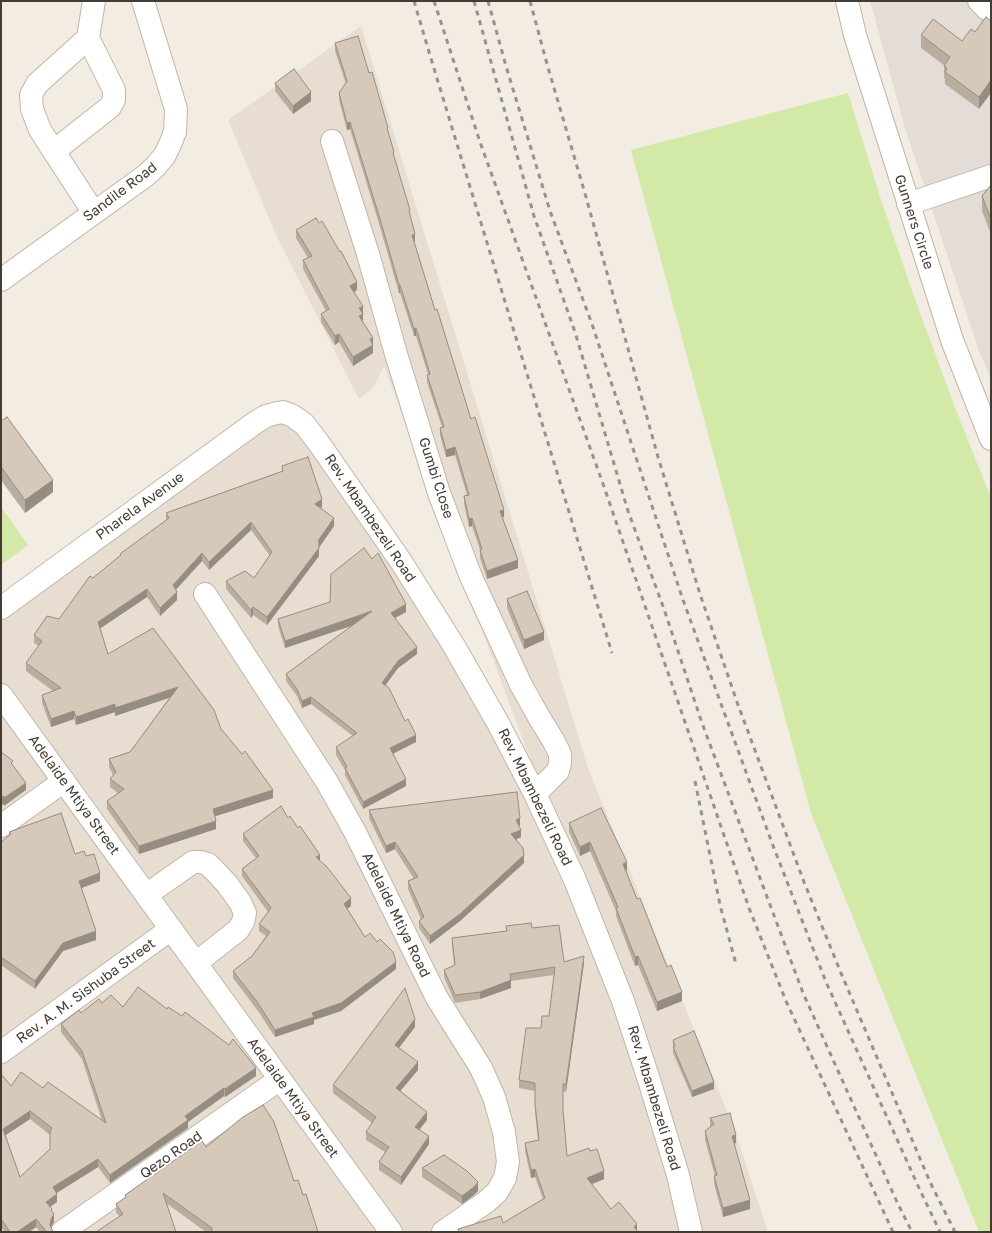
<!DOCTYPE html>
<style>
body{margin:0}
#map{position:relative;width:992px;height:1233px;overflow:hidden;background:#f2ece2;font-family:"Golos Text",sans-serif}
canvas{display:block}
.frame{position:absolute;inset:0;border:2px solid #443b32;pointer-events:none}
</style>
<div id="map">
<canvas width="992" height="1233"></canvas>
<div class="frame"></div>
</div>
<script>
const ctx = document.querySelector('canvas').getContext('2d');
ctx.lineJoin = 'round';
function fill(path, color) { ctx.fillStyle = color; ctx.fill(path, 'evenodd'); }
const shape = rows => new Path2D(rows.map(r => 'M' + r).join(''));
function stroke(path, color, width, dash) { ctx.strokeStyle = color; ctx.lineWidth = width; ctx.lineCap = dash ? 'butt' : 'round'; ctx.setLineDash(dash || []); ctx.stroke(path); }
function label(font, color, halo, rows, align = 'center') {
  ctx.font = font + ' "Golos Text",sans-serif'; ctx.lineWidth = 4; ctx.setLineDash([]); ctx.textBaseline = 'middle'; ctx.strokeStyle = halo; ctx.fillStyle = color; for (const [text, x, y, turn = 0] of rows) {
    ctx.save(); ctx.translate(x, y); ctx.rotate((+turn || 0) * Math.PI / 180); ctx.textAlign = isNaN(turn) ? turn : align; if (halo) ctx.strokeText(text, 0, 0); ctx.fillText(text, 0, 0); ctx.restore();
  }
}
const residential = shape([
 [361,26,588,768,735,1131,768,1232,1,1232,1,608,283,412,402,563,572,872,384,366,374,387,359,399,276,235,228,120]
]);
const industrial = shape([
 [870,1,991,1,991,379,979,351,905,128]
]);
const green = shape([
 [848,93,881,200,917,305,956,410,991,498,991,1232,979,1232,811,813,631,150],
 [1,507,28,545,1,565]
]);
const minor = shape([
 [847,1,855,35,952,340,991,439],
 [979,1,987,9,991,11],
 [88,38,37,84,31,95,32,109,40,130,94,213],
 [332,141,368,254,396,354,439,493,471,577,521,685,540,719,553,740,560,754,560,763,558,771,535,794],
 [54,151,110,107,114,100,114,90,88,38,94,1],
 [908,204,991,176],
 [1,280,145,176,156,166,165,155,171,142,175,132,176,109,143,1],
 [205,594,327,782,355,832,437,998,481,1068,494,1097,504,1132,508,1162,505,1178,497,1192,486,1202,443,1232],
 [1,608,256,422,266,416,277,413,283,412,293,416,304,424,318,442,402,563,454,646,498,723,535,794,575,880,623,1001,649,1080,678,1175,691,1232],
 [1,695,391,1232],
 [1,826,64,781],
 [146,895,186,867,193,862,201,862,208,864,214,870,227,884,240,902,245,913,243,922,238,930,196,963],
 [1,1052,171,929],
 [62,1232,280,1079]
]);
const rail = shape([
 [414,1,432,62,612,653],
 [434,1,480,142,602,481,749,908,786,1001,893,1232],
 [474,1,534,216,575,332,628,511,664,609,702,723,803,993,897,1202,912,1232],
 [488,1,506,66,550,211,592,324,683,600,772,843,826,982,919,1188,940,1232],
 [530,1,547,64,586,197,658,457,700,594,737,702,804,882,841,973,930,1182,955,1232],
 [695,781,720,905,736,964]
]);
const wall = shape([
 [986,17,979,109,945,84,945,79,944,78,944,65,921,48,921,35,962,41,975,32],
 [335,43,369,73,388,134,394,156,410,217,415,241,414,242,435,310,504,517,502,518,518,568,487,579,480,558,480,550,472,526,469,527,464,504,464,496,467,495,455,455,446,457,440,435,440,428,442,427,427,382,427,375,428,374,416,336,414,336,400,293,399,293,380,227,350,129,347,130,339,100,339,93,346,84,335,51],
 [275,83,311,101,293,114,275,91],
 [991,185,991,234,982,211,982,196],
 [296,230,357,290,354,292,363,313,363,322,373,344,373,353,353,366,339,342,335,345,321,322,321,314,326,311,303,269,303,260,308,258,296,238],
 [1,421,53,492,25,513,1,480],
 [282,466,322,507,321,508,334,526,319,547,319,556,267,625,253,615,251,618,226,589,226,581,254,578,270,556,251,530,209,570,202,561,176,589,177,600,160,616,147,597,100,628,108,654,221,729,273,798,215,816,216,829,139,854,107,809,107,801,118,793,110,787,110,779,113,775,109,767,109,759,130,752,170,697,115,716,115,712,76,725,74,719,51,727,42,703,42,695,53,691,26,671,26,663,39,646,34,643,34,635,59,619,120,556,120,554,166,521,166,513,282,471],
 [507,599,544,640,524,649,507,608],
 [406,612,395,618,417,654,398,668,385,685,405,721,416,742,393,754,406,786,363,809,345,775,345,770,336,755,336,747,353,736,311,704,302,708,297,696,286,681,286,674,354,625,285,648,278,626,278,619],
 [369,810,520,825,519,826,521,837,516,840,524,863,460,921,430,944,419,928,419,921,421,919,408,889,408,881,414,879,395,849,386,853,369,818],
 [288,818,320,861,351,906,347,908,365,937,396,969,341,1011,314,1020,314,1024,275,1037,258,1011,233,978,233,971,252,956,266,936,259,931,259,924,268,912,242,876,242,869,256,858,243,841,243,834],
 [569,823,627,870,626,871,637,899,682,1001,657,1011,638,965,635,966,616,916,616,911,590,851,580,856,569,832],
 [9,832,75,854,86,856,100,881,81,888,96,940,63,951,35,989,1,965,1,842,9,836],
 [506,926,532,928,564,962,584,963,566,1092,563,1091,563,1110,567,1156,590,1151,604,1179,592,1184,611,1209,638,1232,458,1232,458,1229,503,1223,543,1199,535,1177,531,1178,525,1151,525,1143,538,1140,535,1112,535,1091,519,1088,519,1080,541,1028,549,1016,554,975,511,981,511,988,480,999,455,1003,444,977,444,970,454,965,452,946,452,938,506,931],
 [102,1003,123,1007,256,1076,225,1097,224,1096,188,1122,188,1128,110,1183,98,1167,57,1193,57,1202,50,1206,54,1222,51,1227,53,1232,40,1232,36,1227,29,1232,5,1232,1,1227,1,1074,11,1086,43,1088,102,1121,82,1059,61,1032,61,1024,81,1013],
 [30,1119,50,1135,50,1149,20,1177,5,1135],
 [415,1027,399,1047,418,1070,400,1091,427,1120,419,1130,429,1144,401,1185,379,1170,379,1162,385,1152,366,1140,366,1132,372,1123,333,1093,333,1085],
 [673,1040,714,1089,692,1097,673,1053],
 [710,1118,736,1143,734,1144,750,1209,723,1217,714,1184,714,1176,715,1176,705,1140,705,1131,710,1127],
 [206,1147,294,1181,303,1195,318,1232,206,1232,166,1203,119,1216,116,1212,116,1204,125,1198,125,1195],
 [422,1168,478,1191,474,1195,462,1204,422,1177]
]);
const shadedWall = shape([
 [991,80,991,93,979,109,979,97],
 [311,92,311,101,293,114,293,106],
 [350,122,350,129,347,130,347,123],
 [415,234,415,241,412,242,412,235],
 [357,282,357,290,350,295,350,286],
 [399,285,400,285,400,293,399,293],
 [363,306,363,314,359,308],
 [363,314,363,322,359,316],
 [416,328,416,336,414,336,414,329],
 [339,334,339,342,335,345,335,336],
 [373,338,373,353,353,366,353,357,370,339],
 [455,447,455,455,446,457,446,450],
 [53,480,53,492,25,513,25,500],
 [322,499,322,507,315,512,315,504],
 [504,510,504,517,500,518,500,511],
 [334,518,334,526,318,549,318,541],
 [472,518,472,526,469,527,469,519],
 [251,522,251,530,209,570,209,562],
 [319,548,319,556,267,625,267,617],
 [202,553,202,561,173,593,173,585],
 [518,560,518,568,487,579,487,571],
 [147,589,147,597,98,630,98,622],
 [177,592,177,600,160,616,160,608],
 [406,604,406,612,391,620,391,613],
 [253,607,253,615,251,618,251,610],
 [372,611,372,619,285,648,285,641],
 [544,632,544,640,524,649,524,640],
 [417,647,417,654,398,668,382,690,382,683,398,661],
 [178,687,178,695,115,716,115,708],
 [311,697,311,704,302,708,302,701],
 [115,704,115,712,76,725,76,717],
 [74,711,74,719,51,727,51,719],
 [416,735,416,742,390,755,390,748],
 [406,779,406,786,363,809,363,802],
 [26,783,26,790,4,806,4,798],
 [273,790,273,798,213,817,213,809],
 [4,796,4,804,1,806,1,798],
 [520,818,520,825,516,827,516,820],
 [216,821,216,829,139,854,139,846],
 [521,830,521,837,511,842,511,834],
 [395,842,395,849,386,853,386,846],
 [590,842,590,851,580,856,580,847],
 [320,855,320,862,316,857],
 [524,855,524,863,460,921,430,944,430,936],
 [627,862,627,870,623,872,623,864],
 [100,873,100,881,79,889,79,881],
 [351,898,351,906,344,911,344,904],
 [96,931,96,940,63,951,35,989,35,981,63,943],
 [584,956,584,963,566,1092,566,1084],
 [638,956,638,965,635,966,635,957],
 [396,962,396,969,341,1011,314,1020,314,1024,275,1037,275,1030,312,1013],
 [511,980,511,988,480,999,480,992],
 [682,992,682,1001,657,1011,657,1002],
 [415,1019,415,1027,395,1053,395,1045],
 [418,1062,418,1070,396,1096,396,1088],
 [256,1068,256,1076,225,1097,225,1089],
 [714,1082,714,1089,692,1097,692,1091],
 [224,1088,224,1096,188,1122,188,1128,110,1183,110,1175,185,1116],
 [30,1111,30,1119,3,1137,3,1129],
 [427,1112,427,1120,415,1135,415,1127],
 [736,1135,736,1143,732,1144,732,1136],
 [429,1136,429,1144,401,1185,401,1177],
 [98,1159,98,1167,53,1195,53,1187],
 [535,1169,535,1177,531,1178,531,1170],
 [604,1171,604,1179,587,1186,587,1178],
 [478,1182,478,1191,474,1195,462,1204,462,1196],
 [57,1194,57,1202,46,1210,46,1202],
 [750,1200,750,1209,723,1217,723,1208],
 [54,1214,54,1222,51,1227,50,1225,51,1219],
 [36,1219,36,1227,29,1232,17,1232],
 [637,1224,637,1232,634,1227]
]);
const building = shape([
 [986,17,991,21,991,80,979,97,945,72,947,68,944,66,950,57,921,35,933,19,962,41,971,29,975,32,986,17],
 [358,36,369,73,372,72,388,128,387,128,394,152,393,153,410,210,409,211,415,234,412,235,435,310,437,309,471,419,475,417,504,510,500,511,518,560,487,571,480,550,482,549,472,518,469,519,464,496,469,495,455,447,446,450,440,428,444,427,427,375,430,374,416,328,414,329,400,285,399,285,380,219,350,122,347,123,339,93,347,81,335,43,358,36],
 [294,69,311,92,293,106,275,83,294,69],
 [991,185,991,219,982,196,991,185],
 [316,218,319,223,322,221,340,252,341,251,357,282,350,286,363,306,359,308,363,314,359,316,373,338,370,339,373,345,353,357,339,334,335,336,321,314,329,309,303,260,312,256,296,230,316,218],
 [7,417,53,480,25,500,1,467,1,421,7,417],
 [308,457,322,499,315,504,334,518,318,541,319,541,319,548,267,617,253,607,251,610,226,581,245,571,254,578,272,552,251,522,209,562,202,553,173,585,177,592,160,608,147,589,98,622,108,654,153,628,214,710,221,729,242,754,245,751,273,790,213,809,216,821,139,846,107,801,124,789,110,779,116,772,109,759,130,752,178,687,115,708,115,704,76,717,74,711,51,719,42,695,61,688,26,663,42,641,34,635,47,616,59,619,90,576,93,578,121,555,120,554,169,518,166,513,283,471,282,466,308,457],
 [364,548,372,559,378,553,406,604,391,613,417,647,398,661,382,683,389,688,405,721,408,719,416,735,390,748,406,779,363,802,345,768,347,767,336,747,357,733,311,697,302,701,297,689,286,674,372,611,285,641,278,619,330,602,331,574,364,548],
 [527,591,544,632,524,640,507,599,527,591],
 [1,752,13,761,11,763,26,783,4,798,4,796,1,798,1,752],
 [517,792,520,818,516,820,521,830,511,834,523,848,524,855,460,914,430,936,419,921,424,917,408,881,418,877,395,842,386,846,369,810,517,792],
 [281,806,288,818,290,816,298,828,300,826,320,855,316,857,327,867,351,898,344,904,365,937,370,933,377,942,380,939,393,952,396,962,341,1003,312,1013,314,1017,275,1030,258,1003,233,971,252,956,270,932,259,924,271,908,242,869,259,856,243,834,281,806],
 [601,808,627,862,623,864,637,899,640,898,667,967,671,965,682,992,657,1002,638,956,635,957,616,908,618,907,590,842,580,847,569,823,601,808],
 [61,813,75,854,84,851,86,856,94,854,100,873,79,881,96,931,63,943,35,981,1,957,1,842,11,834,9,832,61,813],
 [531,923,532,928,559,925,564,962,584,956,566,1084,563,1084,563,1110,567,1156,589,1148,590,1151,597,1149,604,1171,587,1178,611,1209,619,1202,637,1224,634,1227,638,1232,459,1232,458,1229,501,1216,503,1223,545,1198,535,1169,531,1170,525,1143,539,1140,535,1104,535,1083,519,1080,526,1028,541,1028,542,1016,549,1016,555,967,510,974,511,980,480,992,455,995,444,970,455,965,452,938,507,931,506,926,531,923],
 [138,987,167,1009,168,1007,182,1016,185,1012,229,1045,233,1039,256,1068,225,1089,224,1088,185,1116,188,1120,110,1175,98,1159,53,1187,57,1194,46,1202,52,1209,51,1210,54,1214,51,1219,50,1225,53,1232,47,1232,36,1219,17,1232,10,1232,1,1219,1,1074,11,1086,21,1072,43,1088,48,1082,106,1123,82,1051,61,1024,79,1010,81,1013,99,999,102,1003,111,995,123,1007,138,987],
 [30,1111,52,1128,50,1132,50,1149,20,1177,3,1129,30,1111],
 [405,988,415,1019,395,1045,418,1062,396,1088,427,1112,415,1127,429,1136,401,1177,379,1162,389,1147,366,1132,376,1117,333,1085,405,988],
 [694,1031,714,1082,692,1091,673,1047,675,1046,673,1040,694,1031],
 [263,1105,274,1122,294,1181,298,1180,303,1195,306,1194,318,1232,212,1232,212,1228,163,1193,176,1232,96,1232,123,1214,116,1204,126,1197,125,1195,202,1141,206,1147,243,1117,263,1105],
 [730,1113,736,1135,732,1136,750,1200,723,1208,714,1176,717,1175,705,1131,714,1124,710,1118,730,1113],
 [444,1155,467,1171,478,1182,474,1187,462,1196,422,1168,444,1155]
]);
const streetNames = [
 ["Sandile Road",120,192,-37],
 ["Gunners Circle",914,222,72],
 ["Gumbi Close",436,478,72],
 ["Pharela Avenue",140,506,-36],
 ["Rev. Mbambezeli Road",370,518,56],
 ["Adelaide Mtiya Street",74,795,54],
 ["Rev. Mbambezeli Road",535,797,64],
 ["Adelaide Mtiya Road",396,915,64],
 ["Rev. A. M. Sishuba Street",86,991,-36],
 ["Adelaide Mtiya Street",293,1098,54],
 ["Rev. Mbambezeli Road",654,1098,73],
 ["Qezo Road",171,1155,-35]
];
fill(residential, '#e7ddd0');
fill(industrial, '#e4ddd7');
fill(green, '#d2e9a8');
stroke(minor, '#c1b5a7', 24);
stroke(minor, '#fff', 22);
stroke(rail, '#939393', 3, [5, 5]);
fill(wall, '#b9ada0');
fill(shadedWall, '#968d82');
fill(building, '#d7c9ba');
stroke(building, '#968d82', 1);
label('14px', '#443b32', '#fff', streetNames);
</script>
